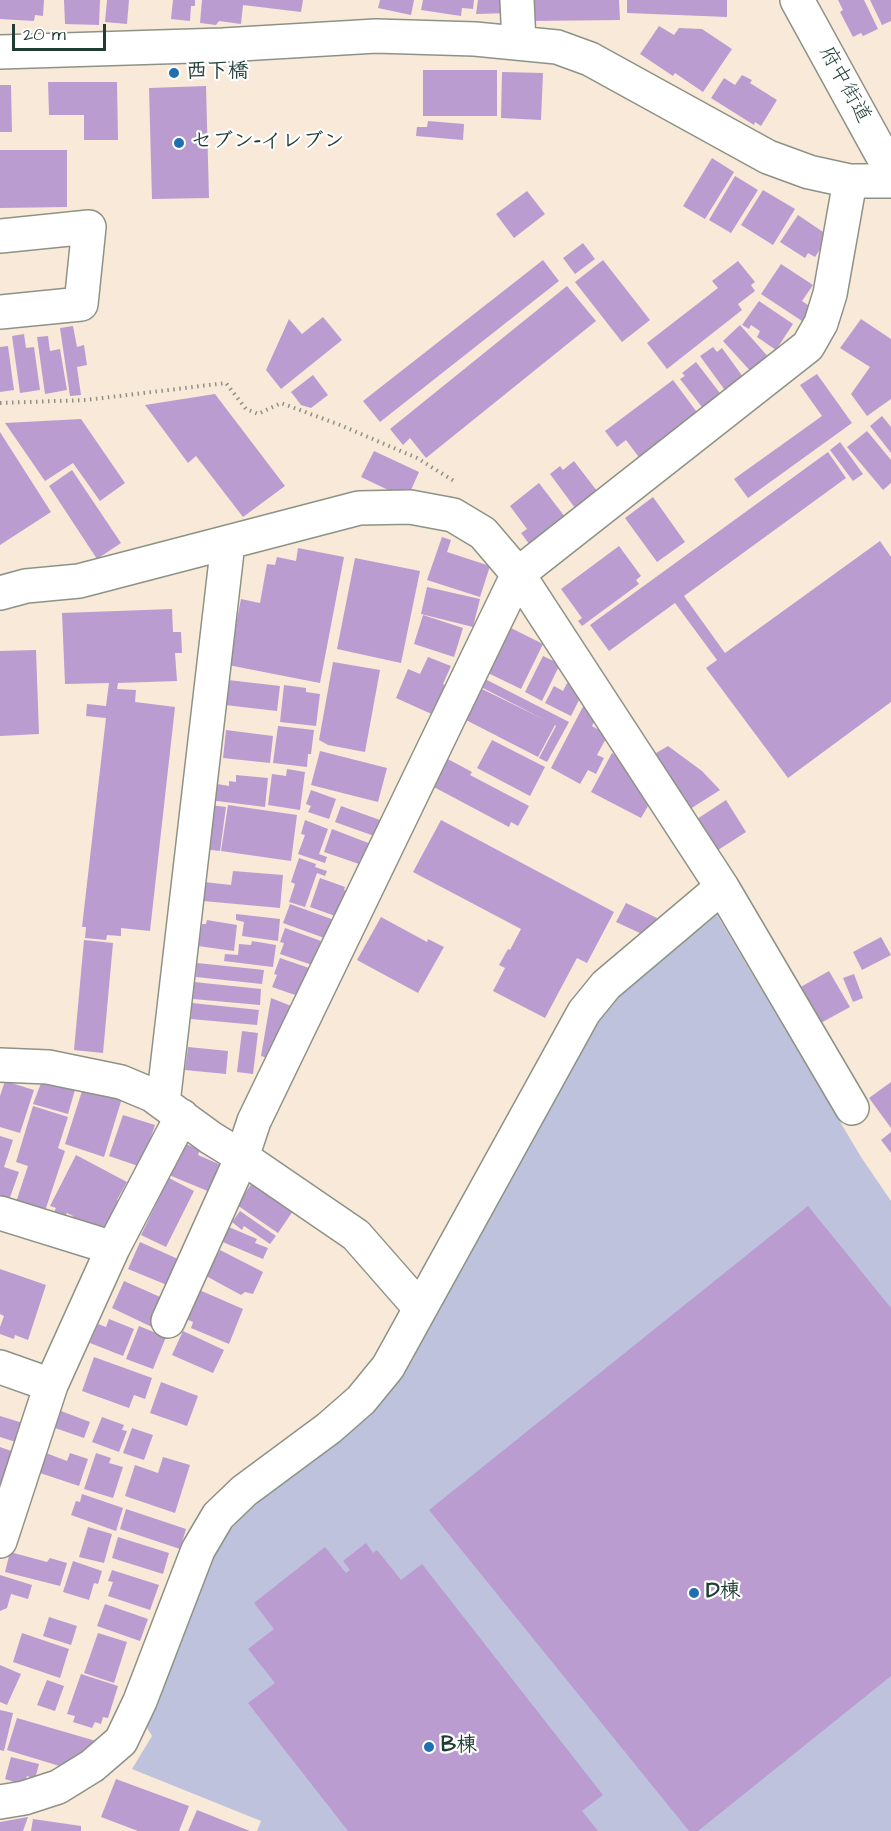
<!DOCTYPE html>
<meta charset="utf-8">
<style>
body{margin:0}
#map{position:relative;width:891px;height:1831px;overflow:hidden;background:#f9e9d8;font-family:"Architects Daughter",sans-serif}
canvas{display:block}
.scale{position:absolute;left:12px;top:24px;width:94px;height:27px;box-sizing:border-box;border:3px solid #1f3d34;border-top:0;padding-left:8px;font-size:18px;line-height:21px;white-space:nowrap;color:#1f3d34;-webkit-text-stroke:4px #fff;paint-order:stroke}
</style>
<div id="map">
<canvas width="891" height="1831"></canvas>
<div class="scale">20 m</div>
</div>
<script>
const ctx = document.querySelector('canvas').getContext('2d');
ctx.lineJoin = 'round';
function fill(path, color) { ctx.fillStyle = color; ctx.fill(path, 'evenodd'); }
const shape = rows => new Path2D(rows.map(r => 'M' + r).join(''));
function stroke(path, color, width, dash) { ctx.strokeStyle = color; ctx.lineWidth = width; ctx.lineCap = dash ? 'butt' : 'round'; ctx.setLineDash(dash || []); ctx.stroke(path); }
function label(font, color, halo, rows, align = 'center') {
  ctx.font = font + ' "Architects Daughter","Klee One",sans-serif'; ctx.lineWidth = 4.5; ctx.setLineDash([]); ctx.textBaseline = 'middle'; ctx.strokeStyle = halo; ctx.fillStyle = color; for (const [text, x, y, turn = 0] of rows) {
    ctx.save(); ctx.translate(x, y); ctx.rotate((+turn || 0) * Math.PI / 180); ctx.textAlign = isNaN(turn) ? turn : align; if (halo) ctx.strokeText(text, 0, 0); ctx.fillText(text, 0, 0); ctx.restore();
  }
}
const industrial = shape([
 [717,915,861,1157,891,1201,891,1831,257,1831,261,1821,132,1769,152,1736,144,1723,215,1555,227,1534,248,1508,336,1439,601,1014,616,997]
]);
const building = shape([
 [0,0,44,0,43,16,35,15,34,21,0,19],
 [64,0,100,0,99,25,65,24],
 [107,0,129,0,127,24,105,22],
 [173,0,195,0,195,6,191,6,190,21,171,19],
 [202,0,303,0,301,12,243,5,241,24,219,21,216,25,200,23],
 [380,0,414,0,411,15,378,8],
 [423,0,474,0,473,9,462,8,461,16,421,10],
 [478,0,509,0,510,13,476,14],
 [529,0,619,0,620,20,530,21],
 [627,0,727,0,727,17,627,13],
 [838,0,864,0,878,29,863,36,861,33,853,37,840,12,843,10],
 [870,0,891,0,891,21,882,25],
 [659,26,674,35,679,28,702,29,732,49,703,92,675,73,673,76,640,54],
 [423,70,497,70,497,116,423,116],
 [502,72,543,73,541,120,501,118],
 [742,75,752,80,750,83,777,100,761,126,755,122,754,125,711,98,724,78,735,85],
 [48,82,117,82,118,140,84,140,84,115,49,115],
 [0,85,11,85,12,132,0,132],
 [206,86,209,198,152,199,149,88],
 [428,121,464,124,463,140,416,136,417,127,427,127],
 [0,150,67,150,67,207,0,208],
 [712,158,734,172,705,219,683,206],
 [735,176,758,190,731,233,709,220],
 [763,190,795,209,773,245,741,225],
 [527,191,545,214,514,238,496,214],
 [798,215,829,236,815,257,808,253,805,258,780,242],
 [583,243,595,259,575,274,563,258],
 [543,260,559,281,380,422,363,401],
 [603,260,650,320,622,342,575,282],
 [738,261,755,282,751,285,755,291,738,304,742,310,667,369,647,343,718,288,712,281],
 [781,264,813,285,802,301,811,307,802,321,761,294],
 [567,286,596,321,426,458,410,438,403,445,390,429],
 [759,301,793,324,776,350,757,337,760,331,751,325,749,329,742,325],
 [323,317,342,340,281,389,266,370,289,319,302,334],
 [861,319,891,339,891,399,867,416,851,394,870,367,840,348],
 [740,325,771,360,754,375,723,341],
 [73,326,77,347,84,345,87,365,77,367,81,395,70,396,60,328],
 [24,334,26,348,34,347,40,390,20,393,12,336],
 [48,336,50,351,60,349,67,390,45,394,37,337],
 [8,346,14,390,0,392,0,347],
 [713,347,717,352,722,348,746,381,727,393,700,356],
 [696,362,723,397,705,411,680,379,685,376,682,373],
 [817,374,852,423,748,498,734,479,822,416,800,385],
 [313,375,328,395,311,408,301,405,291,392],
 [673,380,699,415,641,460,626,440,617,447,605,431],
 [215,394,285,486,243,517,196,456,188,463,145,405],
 [882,416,891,427,891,453,870,426],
 [81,419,125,483,100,501,73,463,45,481,5,423],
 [867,431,891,460,891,483,883,490,847,447],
 [0,432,51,512,0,545],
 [840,442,863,474,853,481,830,450],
 [374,451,419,472,407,499,361,477],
 [828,452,846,478,684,596,725,653,880,541,891,557,891,702,788,778,706,668,717,660,675,603,609,651,590,625],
 [574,461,597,491,575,508,550,474,560,466,563,470],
 [72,470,121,543,97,559,49,486],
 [539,483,565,517,530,545,521,533,527,529,510,506],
 [653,497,685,542,657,562,625,518],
 [442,537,451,540,447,552,490,566,480,597,427,580],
 [619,546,641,576,636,580,639,584,582,626,578,621,582,618,561,589],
 [298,548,344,557,320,683,228,665,241,599,260,603,267,564,275,565,277,557,296,561],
 [355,558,420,571,401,663,337,649],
 [427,587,480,599,473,627,421,614],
 [172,609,173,632,181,632,182,653,175,653,177,681,118,683,117,689,136,690,135,702,175,707,150,931,121,928,121,936,107,935,106,940,85,938,86,927,82,927,106,718,86,716,87,704,106,706,109,683,65,684,62,613],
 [423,615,463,628,454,657,414,644],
 [509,627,543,644,521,689,486,672],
 [36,650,39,734,0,736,0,651],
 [543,656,560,664,542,701,525,692],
 [428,657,451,666,443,684,449,687,436,716,396,698,408,669,420,674],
 [333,662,380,670,365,752,328,745,319,740],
 [485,679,569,722,547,762,539,758,556,726,555,725,538,757,464,719,480,688,545,720,481,687],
 [228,680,280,686,277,711,225,705],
 [567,683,583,692,571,716,545,703,554,686,563,691],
 [284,685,306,688,306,692,320,694,316,726,280,722],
 [589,695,600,711,592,726,608,735,597,755,604,758,596,774,588,770,580,784,551,768],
 [278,726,314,730,311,754,308,754,307,767,273,763],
 [226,730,273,736,270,763,223,758],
 [492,740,545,767,530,796,477,768],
 [668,746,702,771,720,790,687,811,651,756],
 [320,751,387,768,378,802,311,785],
 [612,753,617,756,648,806,641,818,591,792],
 [446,758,472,772,470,775,529,806,518,826,511,822,509,827,432,786],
 [287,769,305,772,300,810,268,805,272,774,286,776],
 [236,775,268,778,265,807,209,800,211,783,229,786,229,781,236,782],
 [311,790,336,799,329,819,308,812,311,806,306,804],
 [726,800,746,832,715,852,694,821],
 [210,805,226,807,220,851,203,849],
 [228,805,297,815,291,861,221,851],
 [341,806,380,820,374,836,335,822],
 [305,820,328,829,319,854,327,857,325,863,298,854,305,835,301,834],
 [441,820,614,912,587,963,577,958,545,1018,493,991,505,968,499,965,508,949,510,950,521,929,413,872],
 [332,829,371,844,365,860,360,859,359,864,324,852],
 [299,858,316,864,315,867,327,871,325,876,317,873,305,907,289,902,295,884,291,882],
 [233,871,283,875,280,908,203,901,204,882,231,885],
 [320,878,345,887,344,890,347,891,338,917,310,907],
 [626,903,657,918,652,927,642,934,616,922],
 [290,904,334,920,327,939,283,923],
 [236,914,280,919,278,941,242,936,244,922,236,920],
 [381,917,427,942,428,939,444,947,418,993,357,960],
 [207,920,237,925,234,951,198,946,202,924,206,924],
 [285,928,321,941,312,965,280,954,284,943,280,942],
 [881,937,891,955,862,970,853,952],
 [84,940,113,943,103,1053,74,1050],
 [252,941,276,945,273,967,224,961,225,954,238,955,239,944,251,945],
 [280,958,309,968,308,971,310,971,307,982,303,981,298,996,272,987,277,975,274,974],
 [197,963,264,970,262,984,196,977],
 [829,971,850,1007,817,1025,797,989],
 [854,974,863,998,853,1002,843,978],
 [194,982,261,989,260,1005,193,999],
 [271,998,294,1007,274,1060,261,1056],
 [192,1003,259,1010,257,1025,191,1019],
 [242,1031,258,1033,253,1074,237,1072],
 [188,1047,228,1051,226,1074,185,1070],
 [43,1078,77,1083,68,1114,33,1104],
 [5,1081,34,1090,20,1133,0,1127,0,1096],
 [891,1082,891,1128,869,1098],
 [83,1088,123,1095,104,1157,65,1144],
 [33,1106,68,1117,58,1148,65,1151,44,1214,15,1205,28,1166,16,1162],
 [123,1115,155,1125,141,1167,109,1156],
 [891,1132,891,1153,881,1140],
 [0,1136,13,1140,4,1167,19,1172,8,1203,0,1200],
 [184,1143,200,1150,198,1155,221,1165,210,1192,169,1175],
 [76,1155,127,1182,117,1200,124,1203,106,1230,72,1219,73,1216,67,1213,63,1220,53,1214,56,1208,50,1206],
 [169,1178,194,1191,166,1247,141,1235],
 [254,1180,295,1208,278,1233,237,1205],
 [808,1206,891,1308,891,1676,698,1831,689,1831,429,1510],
 [240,1211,276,1236,270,1244,244,1226,242,1230,232,1222],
 [224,1225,257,1239,255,1243,268,1248,263,1259,218,1240],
 [140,1242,178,1259,167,1285,128,1269],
 [220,1250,263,1272,253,1294,245,1292,241,1295,206,1276],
 [0,1269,46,1285,28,1340,15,1335,14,1339,0,1334,0,1327,4,1316,0,1314],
 [124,1281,167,1300,154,1328,112,1308],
 [197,1289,243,1309,229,1344,191,1328,193,1322,184,1318],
 [109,1319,134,1329,123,1356,90,1343,98,1324,106,1327],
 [139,1326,166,1337,153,1369,126,1359],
 [183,1331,224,1350,213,1373,172,1355],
 [94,1357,152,1378,145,1399,134,1395,129,1408,82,1391],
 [161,1382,198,1396,187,1426,150,1413],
 [61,1411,90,1422,84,1438,55,1428],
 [0,1416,26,1424,19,1443,0,1437],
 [102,1417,124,1425,122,1430,127,1431,119,1452,92,1442],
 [132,1428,153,1435,144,1460,123,1453],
 [0,1447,14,1452,0,1493],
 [46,1453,67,1461,70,1453,88,1459,79,1486,40,1473],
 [96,1453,111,1458,109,1463,123,1467,113,1498,84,1489],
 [163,1457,190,1465,175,1513,125,1496,135,1465,158,1473],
 [82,1494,123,1508,116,1531,71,1515,76,1501,80,1502],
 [126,1509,186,1529,180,1549,120,1529],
 [88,1527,112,1534,104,1563,79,1557],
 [118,1537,169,1553,163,1574,112,1558],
 [366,1543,373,1553,377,1550,401,1580,422,1564,603,1795,582,1811,598,1831,348,1831,248,1703,275,1683,248,1649,274,1629,254,1603,325,1547,346,1573,350,1570,343,1561],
 [10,1552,47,1562,50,1558,67,1563,60,1586,5,1572],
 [73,1561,102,1571,98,1584,94,1583,89,1600,63,1592],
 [112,1570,159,1585,150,1610,108,1596,113,1582,108,1581],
 [0,1575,32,1585,28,1599,11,1594,7,1608,0,1611],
 [105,1604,148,1619,140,1641,97,1626],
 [49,1617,77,1626,71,1645,43,1636],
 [22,1633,69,1649,60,1678,13,1662],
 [98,1633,127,1642,114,1683,84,1673],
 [0,1665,21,1674,7,1705,0,1702],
 [81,1674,118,1686,108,1718,103,1717,101,1724,95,1722,92,1728,73,1722,75,1716,67,1714],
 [47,1680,64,1686,55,1711,37,1705],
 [0,1710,13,1713,4,1751,0,1750],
 [17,1718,96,1741,66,1768,7,1750],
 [11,1757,39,1764,35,1779,27,1776,24,1785,5,1779],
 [116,1779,189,1806,179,1831,138,1831,101,1817],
 [197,1810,250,1831,188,1831],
 [28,1817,23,1831,0,1831,0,1822],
 [33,1819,81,1826,81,1831,31,1831]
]);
const path = shape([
 [0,403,86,400,226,383,246,409,258,414,281,403,340,425,417,458,454,481]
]);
const minor = shape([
 [517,0,519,43],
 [0,52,223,45,376,36,475,39,557,47,590,59,768,157,809,172,850,181,891,181],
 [0,236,89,227,81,304,0,312],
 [0,593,26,586,79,581,359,508,410,507,453,515,483,533,518,574,722,887,852,1108],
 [0,1065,48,1067,121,1082,152,1095,211,1138,242,1157,356,1235,420,1308],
 [163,1103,228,543],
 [0,1213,113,1248],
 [168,1321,242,1157,254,1121,518,574,808,346,821,323,830,294,850,181],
 [0,1367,51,1385],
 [0,1541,51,1385,113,1248,182,1116],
 [0,1802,24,1798,58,1787,92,1766,121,1741,140,1701,198,1550,218,1516,244,1491,329,1428,361,1400,388,1367,584,1012,606,985,722,887]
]);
const highway = shape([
 [797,0,891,171]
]);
const markers = [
 [174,73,6,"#1f6fb2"],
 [179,143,6,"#1f6fb2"],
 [694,1593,6,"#1f6fb2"],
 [429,1747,6,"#1f6fb2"]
];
const poiNames = [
 ["西下橋",186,73],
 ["セブン-イレブン",191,143],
 ["D棟",706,1593],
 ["B棟",441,1747]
];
const streetNames = [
 ["府中街道",844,85,61]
];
fill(industrial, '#bfc2dd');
fill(building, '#bb9cd1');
stroke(minor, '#8c9386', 36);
stroke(highway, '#8c9386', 36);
stroke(path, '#8c9386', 4, [1.5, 4.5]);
stroke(minor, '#fff', 33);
stroke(highway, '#fff', 33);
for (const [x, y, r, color] of markers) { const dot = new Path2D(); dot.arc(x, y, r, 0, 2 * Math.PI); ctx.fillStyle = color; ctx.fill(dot); stroke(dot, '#fff', 2); }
label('bold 21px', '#1f3d34', '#fff', poiNames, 'left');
label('21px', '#1f3d34', '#fff', streetNames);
</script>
